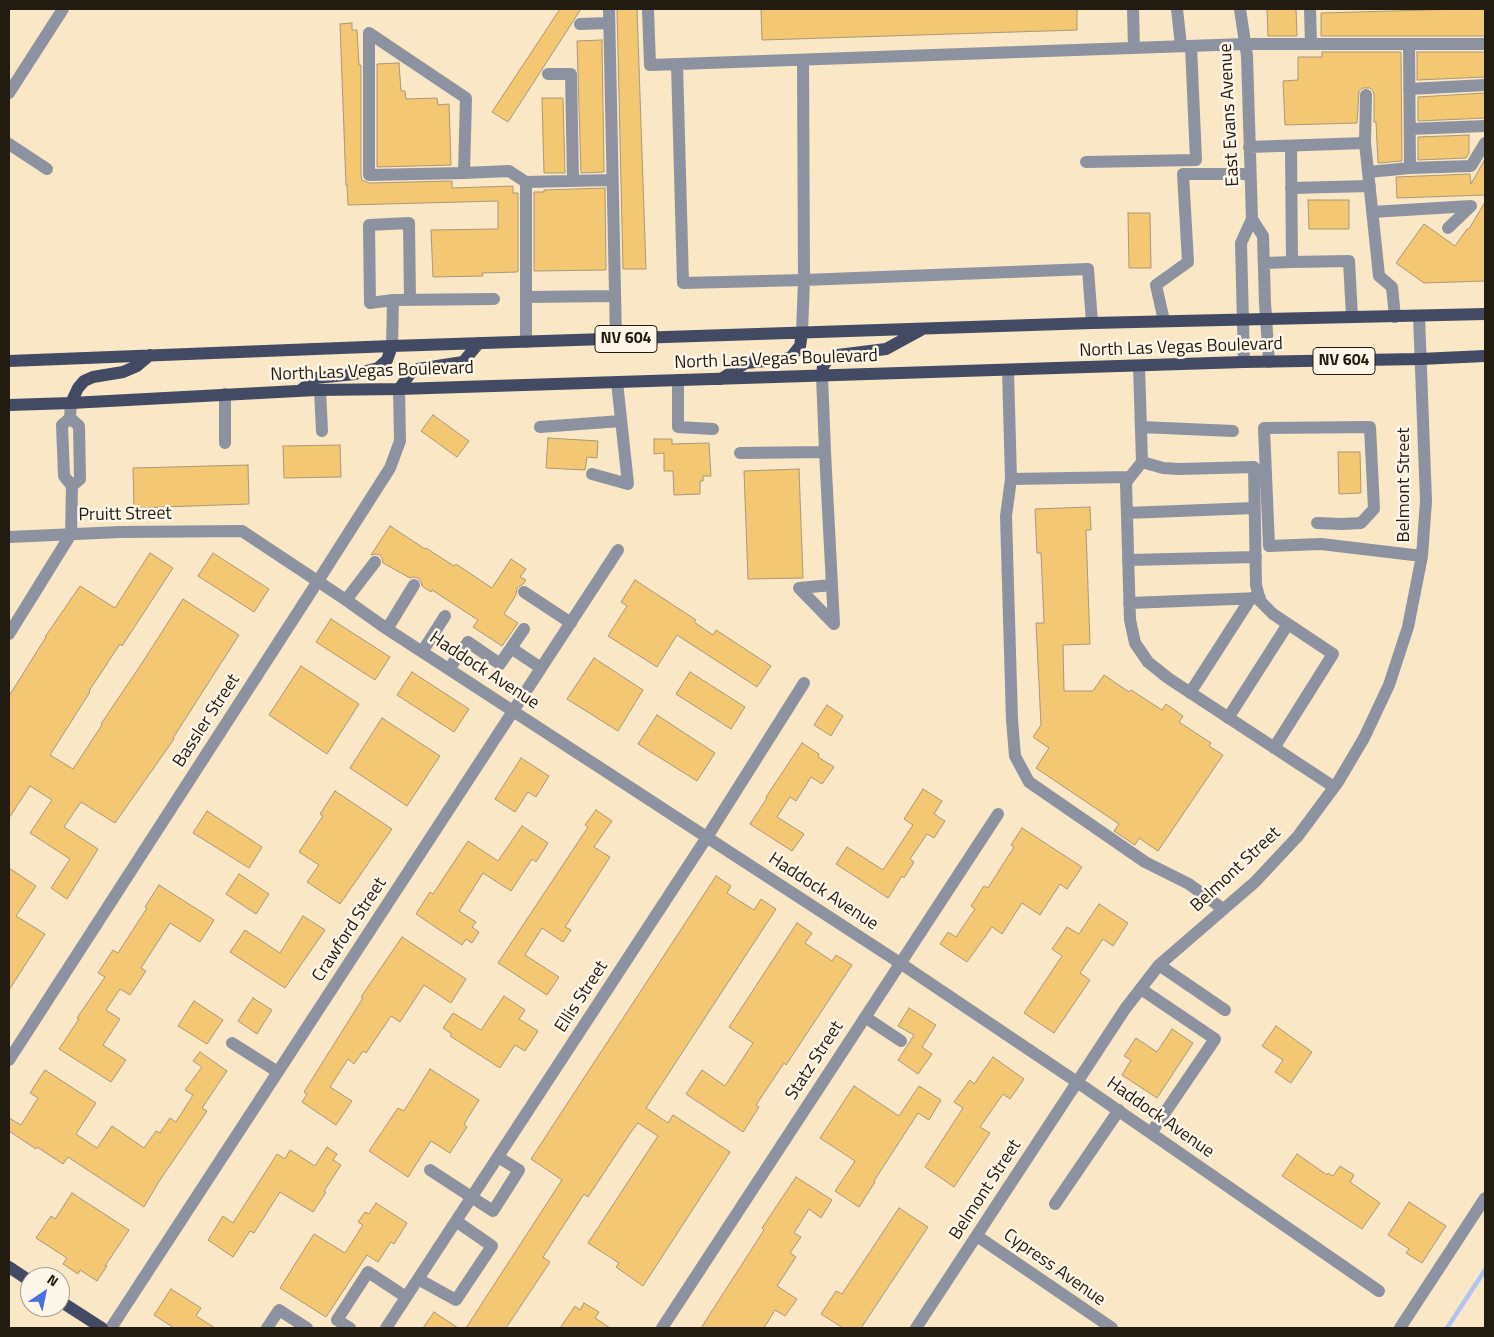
<!DOCTYPE html>
<style>
body{margin:0}
#map{position:relative;width:1494px;height:1337px;overflow:hidden;background:#fae7c5;font-family:"Titillium Web",sans-serif}
canvas{display:block}
.frame{position:absolute;inset:0;border:10px solid #221b0f;pointer-events:none}
.north{position:absolute;left:20px;top:1267px;width:50px;height:50px;box-sizing:border-box;background:#fef6e8;border:1px solid #a69e91;border-radius:50%;rotate:34deg;font-size:14px;font-weight:700;line-height:20px;text-align:center;color:#221b0f}
.north::after{content:'';display:block;margin:auto;width:18px;height:22px;background:#4a6fe3;clip-path:polygon(50% 0,100% 100%,50% 72%,0 100%)}
</style>
<div id="map">
<canvas width="1494" height="1337"></canvas>
<div class="frame"></div>
<div class="north">N</div>
</div>
<script>
const ctx = document.querySelector('canvas').getContext('2d');
ctx.lineJoin = 'round';
const shape = rows => new Path2D(rows.map(r => 'M' + r).join(''));
function stroke(path, color, width, dash) { ctx.strokeStyle = color; ctx.lineWidth = width; ctx.lineCap = dash ? 'butt' : 'round'; ctx.setLineDash(dash || []); ctx.stroke(path); }
function fill(path, color) { ctx.fillStyle = color; ctx.fill(path, 'evenodd'); }
function label(font, color, halo, rows, align = 'center') {
  ctx.font = font + ' "Titillium Web",sans-serif'; ctx.lineWidth = 5; ctx.setLineDash([]); ctx.textBaseline = 'middle'; ctx.strokeStyle = halo; ctx.fillStyle = color; for (const [text, x, y, turn = 0] of rows) {
    ctx.save(); ctx.translate(x, y); ctx.rotate((+turn || 0) * Math.PI / 180); ctx.textAlign = isNaN(turn) ? turn : align; if (halo) ctx.strokeText(text, 0, 0); ctx.fillText(text, 0, 0); ctx.restore();
  }
}
const stream = shape([
 [1447,1328,1485,1270]
]);
const building = shape([
 [560,9,581,9,508,122,492,112,560,9],
 [617,9,637,9,646,269,623,269,617,9],
 [761,9,1077,9,1077,30,762,40,761,9],
 [1267,9,1296,9,1297,36,1268,36,1267,9],
 [1462,9,1485,9,1485,36,1321,36,1321,13,1462,9],
 [352,23,352,30,357,30,359,65,361,65,361,175,362,180,369,183,452,181,452,188,513,186,513,193,518,193,518,271,517,272,482,273,483,276,433,277,431,230,498,229,498,201,348,205,347,185,346,185,340,24,352,23],
 [602,40,604,172,581,173,577,41,602,40],
 [1322,52,1401,52,1402,161,1378,163,1376,122,1374,122,1374,95,1373,91,1370,88,1363,88,1359,91,1357,123,1285,125,1283,81,1298,80,1298,57,1322,57,1322,52],
 [1417,52,1485,52,1485,77,1417,80,1417,52],
 [399,63,401,91,405,91,406,99,437,98,438,105,449,104,451,165,377,167,377,64,399,63],
 [1485,93,1485,118,1418,121,1418,97,1485,93],
 [542,98,563,98,565,173,544,173,542,98],
 [1469,135,1469,153,1466,158,1418,160,1418,137,1469,135],
 [1485,159,1485,195,1397,198,1396,177,1470,174,1471,184,1485,159],
 [605,188,606,270,534,271,534,192,544,192,544,190,605,188],
 [1308,200,1349,200,1349,229,1309,229,1308,200],
 [1485,202,1485,281,1424,283,1396,263,1424,224,1455,246,1467,229,1469,229,1485,202],
 [1128,213,1150,213,1151,268,1129,268,1128,213],
 [433,415,469,441,457,457,421,431,433,415],
 [548,438,598,441,597,458,587,457,585,470,546,468,548,438],
 [654,439,672,439,672,444,709,443,711,476,703,476,703,481,700,481,700,494,674,495,673,471,664,471,664,453,654,454,654,439],
 [340,445,341,477,284,478,283,446,340,445],
 [1338,452,1360,452,1361,493,1339,494,1338,452],
 [248,465,249,504,134,508,133,468,248,465],
 [799,469,803,578,748,579,744,471,799,469],
 [1090,507,1091,530,1086,530,1090,644,1063,645,1064,691,1093,691,1104,675,1129,692,1131,690,1162,710,1166,704,1183,716,1179,722,1211,743,1209,746,1223,755,1158,851,1139,838,1135,845,1114,831,1119,824,1036,768,1049,748,1033,737,1041,725,1036,623,1044,623,1041,553,1037,553,1035,509,1090,507],
 [390,526,425,549,426,548,454,566,456,564,492,588,511,559,526,569,520,577,526,580,523,584,517,588,516,595,504,614,518,623,502,646,473,627,478,620,432,590,431,592,422,586,421,582,418,578,414,577,410,578,383,563,382,558,380,555,376,554,371,555,390,526],
 [150,553,173,568,122,646,120,644,89,691,90,692,50,755,73,769,102,725,101,724,144,660,183,599,239,635,173,738,174,739,115,823,81,802,64,827,98,849,67,899,51,888,70,859,30,833,52,800,30,786,9,818,9,696,46,637,45,637,80,586,115,608,150,553],
 [213,553,269,589,254,612,198,576,213,553],
 [635,580,696,620,694,622,713,635,716,630,771,666,757,687,677,635,657,667,608,636,627,606,621,602,635,580],
 [331,619,390,657,375,680,316,642,331,619],
 [594,658,643,690,618,731,567,699,594,658],
 [301,666,359,704,327,754,269,715,301,666],
 [412,672,469,709,454,732,397,695,412,672],
 [690,672,745,707,731,729,676,694,690,672],
 [827,705,843,716,831,736,814,725,827,705],
 [657,715,715,753,697,781,638,744,657,715],
 [382,718,440,756,407,806,350,768,382,718],
 [802,743,819,754,818,757,834,767,822,784,811,777,796,801,790,797,777,817,804,834,792,851,750,824,767,798,766,797,802,743],
 [521,758,549,776,536,797,528,792,515,812,495,799,521,758],
 [923,789,942,801,934,814,945,821,934,838,927,834,910,859,914,862,904,878,902,876,888,898,836,864,847,847,883,870,913,825,904,819,923,789],
 [335,791,392,829,340,904,307,882,319,865,299,852,323,816,320,814,335,791],
 [596,810,612,821,594,847,610,857,565,927,571,930,563,942,542,928,525,955,559,977,547,995,498,963,588,827,585,825,596,810],
 [207,811,262,847,249,868,193,833,207,811],
 [522,826,548,843,536,862,532,859,511,891,483,873,459,911,476,922,472,927,479,932,472,943,466,939,462,945,416,914,430,892,433,894,468,841,498,861,522,826],
 [1022,828,1082,867,1067,889,1060,884,1040,915,1022,903,1002,934,992,927,967,962,940,944,948,932,956,937,975,909,971,906,984,886,988,888,1014,847,1011,845,1022,828],
 [9,868,36,886,16,916,45,934,9,990,9,868],
 [239,874,269,894,256,914,226,894,239,874],
 [716,876,731,886,727,893,754,910,761,899,776,909,646,1108,668,1123,673,1115,730,1152,643,1286,616,1267,619,1263,588,1243,658,1136,638,1123,631,1132,588,1197,584,1194,543,1257,550,1262,506,1328,466,1328,562,1180,531,1159,716,876],
 [159,885,214,920,200,942,170,923,141,968,146,971,130,995,120,989,106,1010,120,1019,103,1045,126,1060,111,1082,59,1049,79,1019,77,1018,105,977,98,973,113,950,118,953,147,908,145,907,159,885],
 [1099,904,1128,923,1113,946,1103,939,1080,973,1090,980,1054,1033,1024,1013,1062,956,1052,949,1067,927,1079,934,1099,904],
 [303,916,325,930,285,988,230,952,245,930,280,953,303,916],
 [797,923,812,933,805,943,832,961,836,955,852,965,786,1065,784,1063,756,1105,759,1107,743,1132,686,1094,702,1070,725,1086,753,1043,729,1027,797,923],
 [402,937,466,979,451,1003,424,985,400,1022,391,1016,366,1053,363,1051,354,1064,348,1059,330,1087,352,1101,336,1125,302,1102,307,1094,304,1092,363,998,361,997,402,937],
 [504,996,525,1010,519,1019,538,1031,525,1051,515,1045,500,1068,450,1036,452,1034,443,1028,453,1013,481,1030,504,996],
 [253,998,272,1010,257,1034,238,1021,253,998],
 [194,1001,223,1020,207,1044,178,1026,194,1001],
 [909,1008,936,1025,922,1047,932,1054,918,1074,898,1060,914,1035,898,1026,909,1008],
 [1276,1026,1312,1052,1291,1083,1275,1072,1283,1060,1262,1046,1276,1026],
 [1172,1029,1193,1043,1157,1098,1122,1075,1131,1060,1124,1056,1136,1038,1157,1052,1172,1029],
 [200,1052,227,1071,202,1108,207,1111,158,1183,144,1207,68,1157,63,1164,37,1147,36,1149,9,1131,9,1118,21,1125,38,1098,30,1093,45,1070,96,1103,76,1134,97,1148,112,1126,144,1148,156,1131,160,1133,170,1118,176,1122,193,1095,185,1090,202,1067,193,1061,200,1052],
 [993,1057,1024,1079,1010,1099,1003,1094,980,1127,990,1133,954,1187,925,1167,963,1108,954,1102,970,1080,974,1084,993,1057],
 [430,1069,479,1100,464,1124,467,1127,450,1153,431,1141,408,1177,369,1151,398,1108,404,1111,430,1069],
 [854,1086,899,1116,919,1086,941,1100,929,1120,918,1113,874,1181,875,1182,859,1207,835,1191,855,1161,820,1138,854,1086],
 [327,1147,337,1154,333,1160,341,1165,324,1191,326,1192,313,1212,280,1192,254,1233,250,1231,233,1257,208,1240,223,1216,233,1223,277,1154,285,1159,290,1150,315,1166,327,1147],
 [1297,1154,1327,1175,1328,1173,1333,1176,1340,1166,1354,1175,1350,1182,1380,1203,1362,1229,1282,1176,1297,1154],
 [796,1177,832,1200,821,1218,809,1209,794,1233,801,1237,790,1253,796,1257,777,1286,797,1299,785,1316,775,1310,764,1328,701,1328,764,1230,762,1228,796,1177],
 [72,1193,129,1230,105,1266,107,1266,97,1281,80,1270,78,1274,63,1264,67,1258,36,1238,51,1216,55,1219,72,1193],
 [1409,1202,1446,1226,1422,1263,1406,1253,1409,1249,1388,1235,1409,1202],
 [376,1203,407,1223,394,1244,391,1242,378,1262,367,1255,326,1317,280,1288,314,1234,345,1253,363,1225,358,1222,365,1212,369,1214,376,1203],
 [899,1208,928,1227,861,1328,843,1328,821,1314,836,1291,842,1294,899,1208],
 [171,1289,201,1308,196,1316,215,1328,174,1328,154,1315,171,1289],
 [584,1303,599,1312,595,1318,610,1328,560,1328,575,1306,580,1310,584,1303],
 [434,1312,458,1328,423,1328,434,1312]
]);
const minor = shape([
 [609,9,616,339],
 [648,9,650,65,1245,44,1485,44],
 [1133,9,1134,48],
 [1177,9,1181,46],
 [1240,9,1247,56,1252,219,1241,243,1244,362],
 [1310,9,1311,44],
 [580,24,609,23],
 [1409,44,1410,168,1471,166,1485,143],
 [803,60,804,280,1088,269,1092,323],
 [677,64,683,283,804,280,802,333],
 [548,74,571,74,573,181],
 [1409,89,1485,85],
 [9,93,63,9],
 [1410,129,1485,126],
 [1365,143,1379,276,1392,287,1395,317],
 [9,144,47,169],
 [1249,147,1365,143,1366,95],
 [1086,162,1196,160,1191,46],
 [1368,172,1410,168],
 [464,173,466,98,369,33,369,175,464,173,509,171,526,182,612,180],
 [1291,188,1370,186],
 [1372,212,1471,206,1448,228],
 [1252,219,1263,236,1265,303,1269,362],
 [1292,262,1349,261,1352,317],
 [1264,263,1292,262,1291,146],
 [526,297,615,296],
 [393,300,370,303,369,225,409,223,410,300],
 [1164,321,1156,285,1188,262,1183,174,1250,174],
 [526,342,526,182],
 [392,346,393,300,494,299],
 [1008,370,1011,479,1006,516,1012,720,1015,756,1029,782,1145,862,1189,884,1223,909],
 [822,375,825,452],
 [678,380,678,427,713,429],
 [320,390,322,431],
 [225,394,225,443],
 [70,418,79,426,80,479,72,486],
 [540,427,621,421],
 [1141,427,1233,431],
 [740,453,825,452,834,624],
 [1142,462,1163,468,1179,469,1254,467,1256,585,1260,601,1273,614,1333,654,1274,748],
 [592,474,628,484,617,382],
 [1130,477,1126,483,1130,620,1135,643,1148,662,1168,678,1334,787],
 [1011,479,1130,477,1142,462,1139,366],
 [1127,513,1254,508],
 [1317,523,1342,524,1361,523,1374,509,1370,427,1264,428,1269,546,1321,544,1422,556],
 [9,537,120,532,242,531,346,600,387,629,900,963,1077,1082,1379,1291],
 [1128,560,1256,557],
 [799,588,834,624],
 [799,588,832,585],
 [524,592,571,623],
 [346,600,375,562],
 [1129,603,1260,598],
 [387,629,414,585],
 [9,634,71,534,72,486,64,476,62,425,70,418,71,403],
 [511,648,541,668],
 [422,652,445,616],
 [449,669,468,642,500,664,524,629],
 [1190,693,1251,598],
 [1228,718,1288,624],
 [1159,965,1225,1010],
 [1141,989,1215,1039,1151,1133],
 [865,1017,901,1041],
 [232,1043,278,1072],
 [9,1060,318,581,390,468,400,441,399,389],
 [430,1170,493,1211,519,1170,498,1157],
 [1055,1204,1119,1110],
 [977,1236,1112,1328],
 [418,1279,456,1300,492,1246,456,1221],
 [111,1328,618,550],
 [267,1328,279,1310,307,1328],
 [350,1328,337,1320,368,1272,406,1297],
 [386,1328,707,837,804,683],
 [662,1328,998,814],
 [916,1328,1125,1009,1159,965,1255,882,1298,836,1338,782,1364,738,1389,685,1408,627,1422,556,1426,501,1419,316],
 [1400,1328,1485,1198]
]);
const major = shape([
 [9,361,392,346,1092,323,1485,314],
 [822,375,823,366,830,357,838,355,886,349,921,330],
 [721,379,746,363,785,359,791,357,800,346,802,333],
 [399,389,410,374,418,369,463,362,479,343],
 [301,390,316,378,355,374,378,368,387,360,392,346],
 [71,403,78,388,84,381,93,377,123,372,137,366,150,355],
 [9,405,71,403,316,390,399,389,1244,362,1420,359,1485,356],
 [9,1267,30,1281],
 [60,1301,102,1328]
]);
const shields = [
 [626,339,62],
 [1344,361,62]
];
const shieldNames = [
 ["NV 604",626,339],
 ["NV 604",1344,361]
];
const streetNames = [
 ["East Evans Avenue",1230,115,-93],
 ["North Las Vegas Boulevard",1181,348,-2],
 ["North Las Vegas Boulevard",776,360,-2],
 ["North Las Vegas Boulevard",372,372,-2],
 ["Belmont Street",1405,485,-90],
 ["Pruitt Street",125,515,-1],
 ["Haddock Avenue",484,671,33],
 ["Bassler Street",207,721,-57],
 ["Belmont Street",1236,870,-43],
 ["Haddock Avenue",823,892,33],
 ["Crawford Street",350,930,-57],
 ["Ellis Street",582,997,-57],
 ["Statz Street",815,1061,-57],
 ["Haddock Avenue",1160,1118,35],
 ["Belmont Street",986,1190,-57],
 ["Cypress Avenue",1054,1268,35]
];
stroke(stream, '#b0c3f1', 4.5);
fill(building, '#f4c773');
stroke(building, '#a99778', 1);
stroke(minor, '#8c92a0', 12);
stroke(major, '#424b63', 12);
for (const [x, y, w] of shields) { const box = new Path2D(); box.roundRect(x - w / 2, y - 13.5, w, 27, 4); ctx.fillStyle = '#fef6e8'; ctx.fill(box); stroke(box, '#221b0f', 1); }
label('bold 16px', '#221b0f', null, shieldNames);
label('18px', '#221b0f', '#fef6e8', streetNames);
</script>
